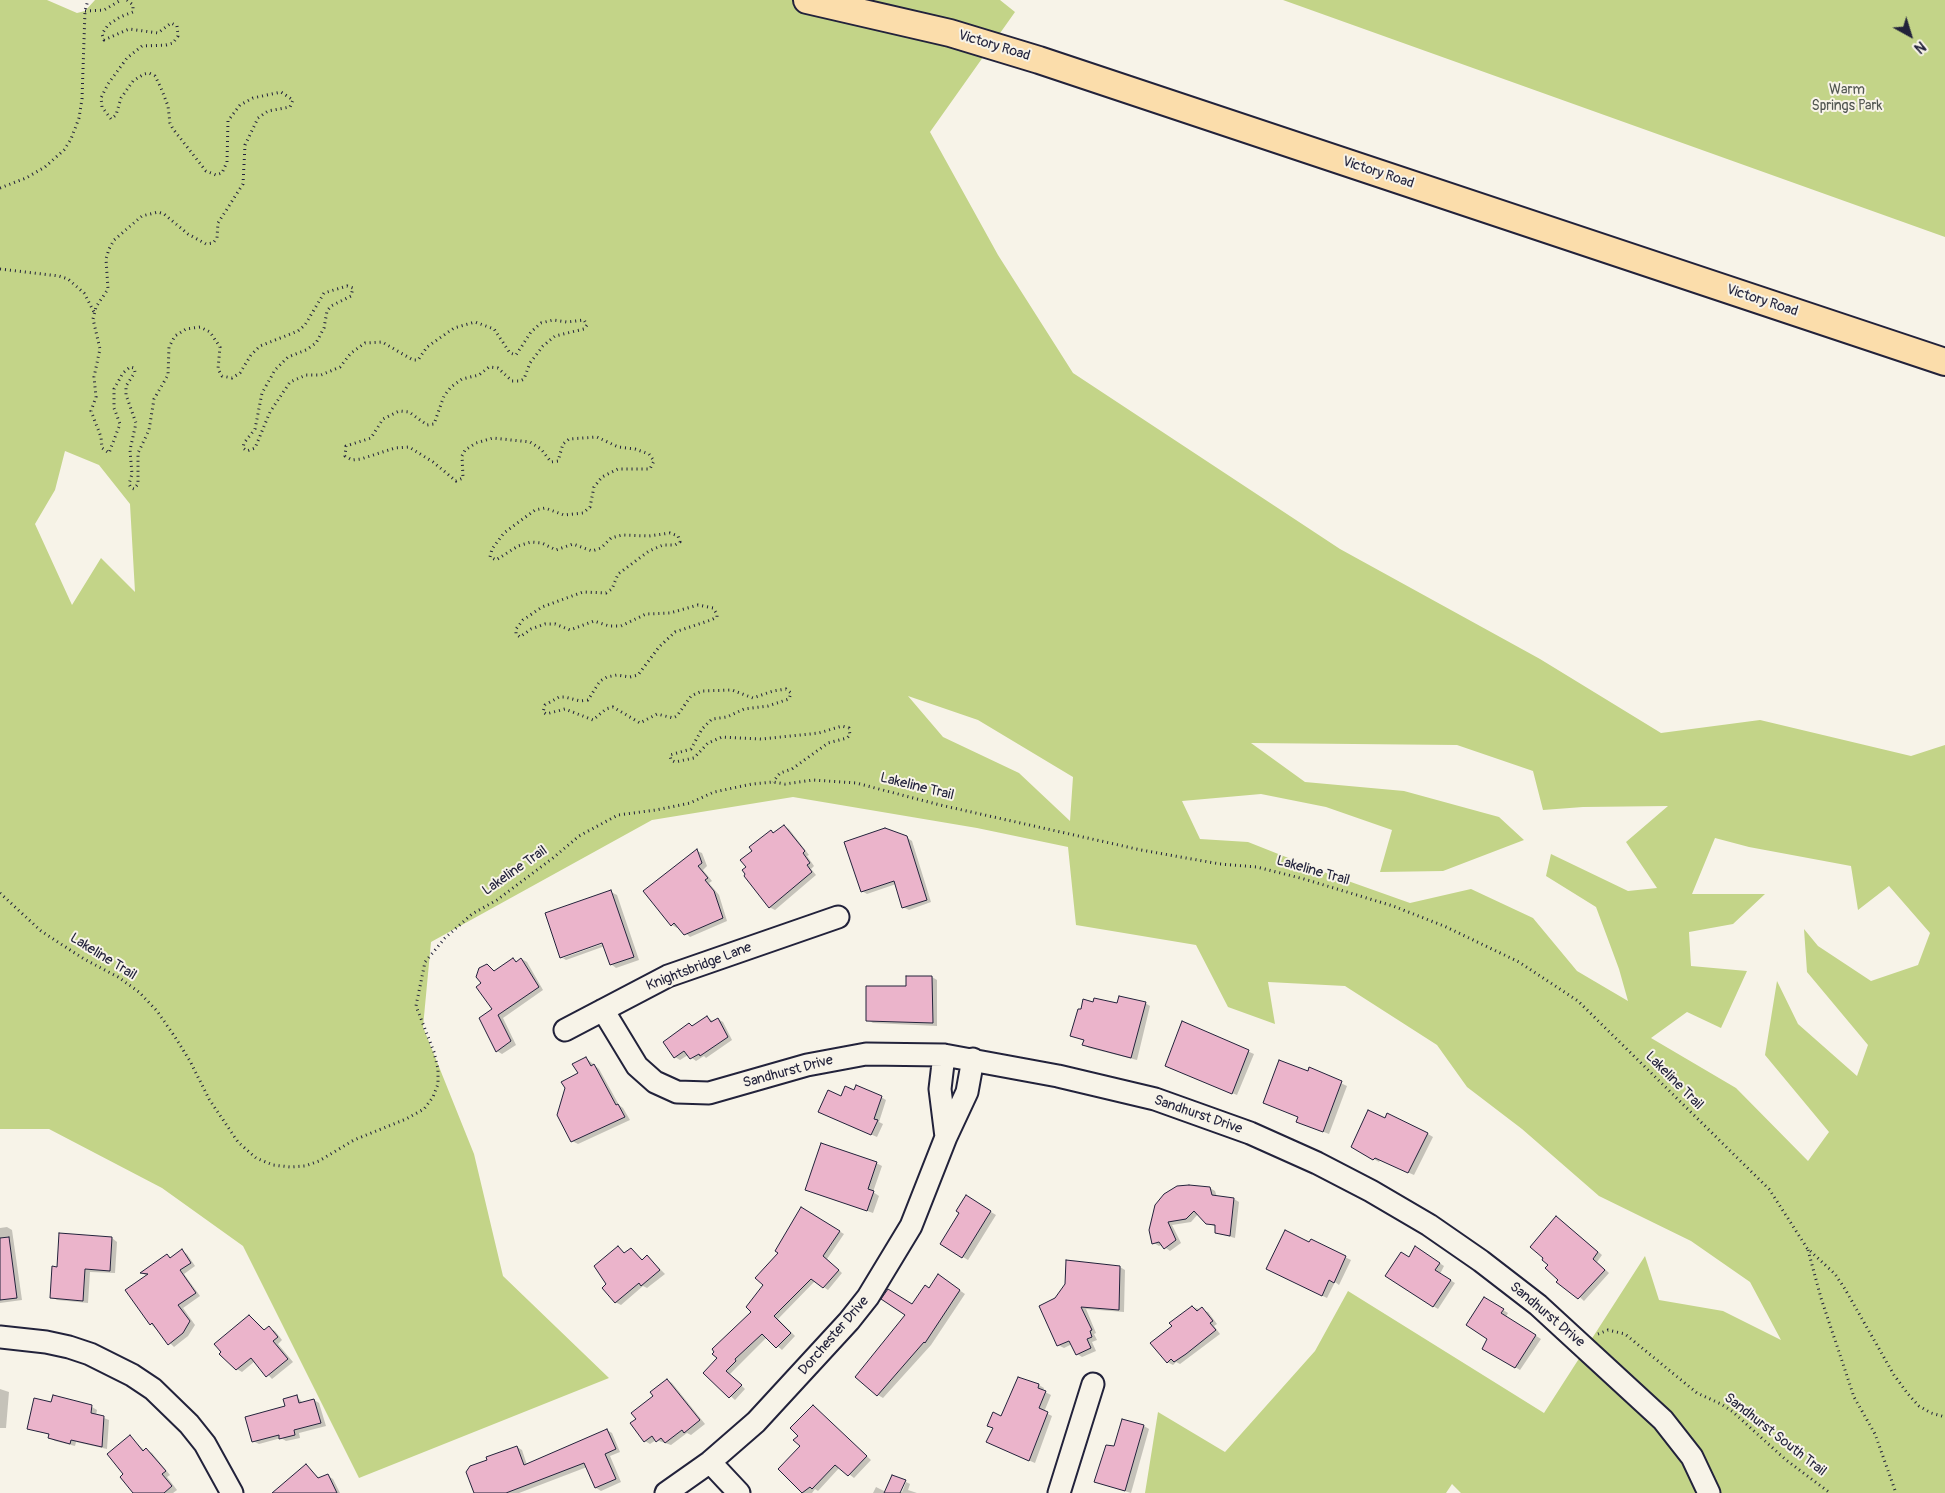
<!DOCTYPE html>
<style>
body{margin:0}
#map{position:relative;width:1945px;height:1493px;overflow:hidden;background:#f7f3e8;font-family:Pangolin,sans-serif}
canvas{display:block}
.north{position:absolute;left:1885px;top:10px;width:50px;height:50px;-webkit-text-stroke:4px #f7f3e8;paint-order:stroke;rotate:141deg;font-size:14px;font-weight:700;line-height:20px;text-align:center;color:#22223b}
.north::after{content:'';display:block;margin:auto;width:18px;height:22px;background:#22223b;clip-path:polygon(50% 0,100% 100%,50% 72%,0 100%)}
</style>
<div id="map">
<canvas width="1945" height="1493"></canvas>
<div class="north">N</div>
</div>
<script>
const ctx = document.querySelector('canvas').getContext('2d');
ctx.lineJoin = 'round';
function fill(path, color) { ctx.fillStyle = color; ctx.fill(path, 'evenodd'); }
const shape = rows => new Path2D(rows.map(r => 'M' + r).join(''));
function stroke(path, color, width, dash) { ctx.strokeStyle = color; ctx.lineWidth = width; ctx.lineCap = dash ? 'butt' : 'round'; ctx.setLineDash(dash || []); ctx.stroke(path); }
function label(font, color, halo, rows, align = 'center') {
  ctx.font = font + ' Pangolin,sans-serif'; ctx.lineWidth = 4; ctx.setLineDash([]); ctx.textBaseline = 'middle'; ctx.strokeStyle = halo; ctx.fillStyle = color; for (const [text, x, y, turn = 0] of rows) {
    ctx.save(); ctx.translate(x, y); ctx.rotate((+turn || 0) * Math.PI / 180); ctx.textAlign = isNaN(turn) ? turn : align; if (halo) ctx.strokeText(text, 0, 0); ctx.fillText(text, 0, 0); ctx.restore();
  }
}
const green = shape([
 [0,0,47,0,77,13,85,11,95,0,1000,0,1015,12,930,132,998,255,1073,373,1340,549,1540,659,1661,733,1760,720,1911,756,1945,745,1945,1493,1461,1493,1452,1484,1446,1493,1145,1493,1158,1412,1225,1452,1315,1351,1348,1291,1544,1413,1645,1256,1659,1300,1723,1311,1781,1340,1750,1282,1691,1241,1599,1196,1522,1129,1467,1087,1437,1045,1345,986,1268,982,1275,1024,1228,1007,1196,945,1076,925,1068,847,977,828,793,797,652,820,431,942,423,1027,474,1154,503,1276,609,1378,359,1478,243,1246,162,1188,49,1129,0,1129],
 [65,451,99,465,130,504,135,592,101,558,72,605,35,524,55,490],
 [908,696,978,720,1073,777,1070,821,1019,773,943,737],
 [1251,743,1457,745,1533,771,1543,810,1583,807,1668,806,1626,842,1657,888,1628,891,1551,854,1546,876,1596,907,1619,969,1628,1001,1577,971,1533,918,1471,889,1410,903,1334,876,1248,842,1200,839,1182,801,1261,794,1326,807,1392,830,1380,872,1443,871,1524,840,1499,817,1404,791,1305,782],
 [1715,838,1749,847,1851,866,1858,910,1889,886,1930,933,1918,965,1871,981,1818,946,1804,929,1807,972,1868,1045,1857,1076,1798,1024,1777,981,1765,1055,1829,1132,1808,1161,1736,1088,1651,1038,1687,1012,1721,1028,1747,971,1691,966,1689,932,1733,924,1765,894,1692,894],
 [1283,0,1945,0,1945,237]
]);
const shadow = shape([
 [784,826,789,829,809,855,807,856,814,866,811,869,816,875,775,910,769,907,774,834],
 [906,837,912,841,931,902,909,910,903,907,896,884,867,894,862,891],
 [697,851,702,853,707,866,703,870,712,881,709,883,719,895,727,921,690,937,679,927,677,928,672,925],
 [611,892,617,895,639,960,616,968,611,964,605,946,566,960,561,957],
 [608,940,608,942,563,958,563,955],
 [513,959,518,962,522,959,527,962,543,990,503,1018,516,1045,502,1054,497,1051,493,1009,483,984,487,966,495,972],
 [907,977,932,977,937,980,937,1026,873,1023,868,1020,907,987],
 [1094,1003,1118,1005,1145,1003,1150,1006,1137,1060,1089,1048,1084,1045,1085,1041,1072,1036,1082,1011],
 [707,1017,714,1022,718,1019,723,1022,732,1040,706,1058,704,1056,696,1061,688,1055,680,1060,675,1057,689,1024,693,1026],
 [1183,1023,1254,1054,1237,1095,1172,1068],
 [586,1058,599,1069,619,1105,623,1108,630,1120,578,1144,572,1141,579,1073],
 [1310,1069,1347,1086,1329,1134,1303,1124],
 [842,1097,881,1097,886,1100,879,1122,883,1124,877,1137,825,1114],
 [1428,1134,1433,1137,1414,1175,1380,1160,1379,1162,1352,1147],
 [876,1163,882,1166,873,1192,879,1196,873,1213,806,1189],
 [1210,1188,1215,1191,1217,1197,1234,1199,1239,1202,1235,1238,1216,1233,1216,1227,1207,1223,1198,1214,1191,1222,1172,1225,1181,1243,1170,1251,1162,1245,1159,1246,1154,1243,1150,1230],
 [966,1197,996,1215,968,1260,941,1244,960,1213],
 [801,1209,844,1234,827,1259,842,1273,828,1290,815,1281,778,1319,795,1336,782,1350,767,1337,730,1374,745,1389,735,1400,705,1373,752,1312],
 [1562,1221,1602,1255,1597,1262,1609,1273,1584,1301,1560,1279,1550,1265],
 [0,1226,0,1228,7,1227,12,1230,22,1300,0,1303],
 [112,1238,117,1242,115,1273,90,1272,88,1303,57,1300,52,1297,58,1268],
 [1311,1241,1351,1260,1339,1285,1335,1282,1327,1298,1273,1272],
 [618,1247,626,1254,631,1250,643,1260,648,1257,665,1274,647,1288,643,1286,621,1305,615,1302],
 [182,1251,187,1254,195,1266,184,1274,200,1296,183,1308,195,1325,188,1336,174,1347,151,1324,147,1276,142,1273,167,1255,172,1258],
 [1421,1251,1444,1266,1440,1274,1455,1283,1438,1309,1433,1306,1409,1258],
 [1120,1267,1125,1270,1124,1312,1086,1309,1096,1333,1094,1334,1097,1340,1092,1342,1096,1351,1082,1357,1077,1354,1072,1344,1064,1348,1058,1345,1056,1299,1066,1284],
 [943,1279,965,1294,931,1345,883,1398,878,1395,913,1305],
 [1485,1299,1508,1313,1506,1317,1541,1339,1520,1370,1484,1348,1489,1338],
 [1193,1307,1208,1312,1217,1324,1214,1326,1220,1334,1180,1364,1176,1362,1173,1365,1167,1362,1173,1326],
 [250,1316,266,1331,269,1328,275,1331,282,1340,278,1344,293,1362,272,1379,255,1361,242,1372,237,1369],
 [667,1380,672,1383,705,1424,691,1435,687,1433,671,1445,656,1440,650,1444,645,1441,637,1419],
 [1039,1385,1044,1388,1043,1391,1051,1395,1044,1412,1052,1416,1035,1463,993,1445,1002,1418],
 [0,1389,9,1392,6,1428,0,1428],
 [297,1397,303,1403,314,1400,319,1403,326,1426,299,1433,300,1438,286,1441,281,1438,259,1444,253,1441],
 [52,1403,92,1407,97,1410,96,1415,109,1420,107,1449,76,1442,75,1446,55,1441,50,1438,50,1435,28,1428],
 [813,1406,871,1460,854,1478,840,1467,818,1491,815,1489,812,1493,803,1493,779,1469,801,1446,799,1436],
 [1144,1426,1149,1429,1131,1493,1096,1482,1114,1448],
 [607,1430,612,1433,620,1452,610,1456,621,1482,601,1491,596,1488,587,1467,519,1493,475,1493,517,1447,522,1450,527,1465],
 [130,1437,145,1451,147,1450,152,1453,170,1475,167,1477,177,1490,173,1493,134,1493],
 [306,1466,320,1479,328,1476,333,1479,340,1493,283,1493],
 [906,1482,910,1484,908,1490,917,1493,873,1493,876,1487,886,1492,902,1492]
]);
const building = shape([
 [784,825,805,851,803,853,810,863,807,865,812,872,769,908,744,876,745,874,742,870,746,867,740,860,752,851,749,847,771,830,773,833,784,825],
 [885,828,907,836,927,900,902,908,894,881,861,892,844,842,885,828],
 [697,849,702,863,698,866,708,878,705,880,714,891,723,918,684,935,674,923,671,926,643,891,697,849],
 [611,890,634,957,610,965,602,943,560,958,545,913,611,890],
 [513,958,516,962,521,958,539,987,498,1015,511,1041,496,1052,479,1018,492,1009,476,987,481,983,476,977,479,968,487,964,494,971,513,958],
 [906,976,932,976,933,1023,866,1021,866,986,906,986,906,976],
 [1119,996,1146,1002,1131,1058,1082,1045,1084,1040,1070,1036,1078,1009,1081,1009,1083,999,1093,1002,1094,998,1117,1003,1119,996],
 [707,1016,711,1022,718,1018,728,1037,700,1056,699,1054,690,1059,684,1051,674,1058,663,1042,689,1023,692,1026,707,1016],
 [1182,1021,1249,1050,1232,1094,1165,1066,1182,1021],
 [586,1057,591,1066,594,1064,616,1105,618,1104,625,1117,571,1142,557,1115,565,1088,561,1082,578,1073,572,1064,586,1057],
 [1279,1060,1308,1071,1309,1067,1342,1081,1323,1132,1296,1122,1298,1117,1263,1103,1279,1060],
 [856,1085,882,1096,874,1119,878,1120,871,1135,818,1112,828,1090,841,1096,845,1086,854,1090,856,1085],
 [1368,1110,1385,1118,1387,1113,1428,1133,1408,1173,1375,1158,1373,1160,1351,1147,1368,1110],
 [821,1143,877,1162,868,1189,874,1191,867,1211,805,1190,821,1143],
 [1189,1185,1210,1187,1212,1195,1234,1198,1230,1236,1215,1233,1215,1225,1206,1224,1194,1211,1186,1219,1168,1222,1176,1240,1164,1249,1159,1242,1152,1244,1149,1230,1155,1205,1164,1194,1177,1186,1189,1185],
 [966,1195,991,1211,962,1258,940,1244,959,1213,956,1211,966,1195],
 [801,1207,840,1231,823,1256,839,1270,823,1288,811,1279,774,1316,791,1333,776,1348,762,1334,735,1359,736,1361,726,1371,742,1385,729,1398,703,1373,717,1358,712,1354,714,1352,712,1349,751,1312,746,1307,763,1285,755,1278,778,1253,775,1251,801,1207],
 [1556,1216,1598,1252,1593,1259,1605,1270,1578,1299,1556,1282,1558,1280,1545,1268,1548,1265,1542,1260,1543,1258,1530,1247,1556,1216],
 [1285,1230,1309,1242,1311,1239,1346,1256,1334,1283,1329,1280,1322,1296,1266,1269,1285,1230],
 [59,1233,112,1237,110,1271,85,1269,83,1301,50,1298,52,1266,57,1267,59,1233],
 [9,1237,17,1298,0,1300,0,1238,9,1237],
 [618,1246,624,1253,631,1248,642,1260,647,1255,660,1270,641,1286,639,1283,615,1303,602,1288,606,1284,594,1266,618,1246],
 [1415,1246,1440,1263,1435,1270,1451,1280,1433,1307,1385,1276,1401,1252,1409,1257,1415,1246],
 [182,1249,191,1263,180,1270,196,1293,178,1305,190,1321,183,1333,168,1345,152,1323,150,1325,125,1290,148,1274,140,1273,167,1254,170,1258,182,1249],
 [1066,1260,1120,1266,1119,1310,1081,1307,1092,1330,1090,1331,1092,1337,1087,1339,1091,1348,1076,1355,1069,1341,1057,1346,1039,1306,1055,1298,1065,1284,1066,1260],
 [938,1274,960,1290,925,1343,924,1342,877,1396,855,1377,905,1315,881,1299,888,1289,912,1304,925,1285,929,1288,938,1274],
 [1484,1297,1504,1309,1501,1313,1536,1335,1515,1368,1482,1349,1487,1339,1466,1325,1484,1297],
 [1192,1306,1197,1311,1202,1307,1213,1321,1210,1323,1216,1330,1186,1354,1174,1362,1171,1359,1167,1363,1150,1343,1172,1326,1169,1323,1192,1306],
 [249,1315,264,1330,269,1326,278,1337,273,1341,288,1359,266,1377,251,1358,236,1370,219,1354,221,1352,214,1344,249,1315],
 [1018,1377,1039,1384,1038,1388,1046,1391,1039,1408,1048,1412,1029,1461,986,1442,993,1428,987,1426,993,1412,1001,1416,1018,1377],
 [667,1379,700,1420,684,1433,682,1430,665,1443,661,1438,656,1442,652,1436,644,1442,630,1423,636,1419,631,1413,653,1396,650,1392,667,1379],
 [53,1395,92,1405,91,1413,104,1416,102,1447,71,1440,70,1444,48,1438,49,1434,27,1429,34,1398,51,1402,53,1395],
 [297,1395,299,1403,314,1399,321,1423,294,1430,295,1435,279,1439,279,1435,252,1442,245,1417,285,1406,283,1399,297,1395],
 [813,1405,867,1456,848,1476,835,1465,812,1489,810,1487,802,1493,778,1469,800,1446,793,1440,798,1436,790,1428,813,1405],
 [1122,1419,1144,1425,1125,1491,1094,1482,1106,1445,1114,1446,1122,1419],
 [607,1429,616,1449,605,1454,616,1479,595,1488,584,1463,506,1493,474,1493,466,1472,470,1466,487,1460,486,1457,517,1446,524,1465,607,1429],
 [130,1435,143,1451,146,1448,166,1471,162,1474,172,1486,164,1493,133,1493,120,1477,123,1474,107,1454,130,1435],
 [306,1464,318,1478,328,1474,337,1493,272,1493,306,1464],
 [892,1475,906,1480,900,1493,884,1493,892,1475]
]);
const path = shape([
 [127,0,133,5,133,12,120,17,108,25,102,34,104,40,129,29,158,33,171,23,177,26,178,36,173,43,166,45,142,46,127,58,108,84,101,98,102,107,111,119,116,115,121,98,133,81,144,74,149,73,155,76,161,88,168,106,170,123,173,129,206,171,216,175,222,173,227,162,228,121,240,105,253,98,281,92,293,100,290,107,268,111,258,118,245,145,243,184,218,223,217,238,213,243,206,244,188,234,164,214,158,212,142,216,114,240,109,249,106,259,108,289,96,307,93,319,100,349,94,377,96,397,91,411,101,437,102,448,109,453,120,424,114,408,114,389,123,373,130,367,134,368,135,372,126,386,126,395,136,423,130,450,132,474,129,484,131,488,134,489,138,484,138,453,149,430,154,399,168,375,169,347,175,336,186,329,200,327,210,332,220,347,218,369,222,376,232,378,240,373,251,355,260,346,298,331,305,325,324,293,347,286,353,288,351,296,331,306,327,311,324,328,316,343,306,350,288,357,275,370,262,393,255,429,244,443,243,448,247,451,255,448,270,412,290,382,306,375,321,375,340,367,351,353,365,343,382,342,413,360,418,360,427,347,454,328,475,322,494,329,510,353,516,355,531,332,541,323,553,320,567,322,584,320,587,325,584,329,555,336,543,346,530,363,524,379,520,381,512,381,498,368,489,367,479,375,462,379,451,387,444,396,434,424,427,425,409,412,399,411,383,419,371,438,346,446,345,456,352,460,361,459,395,448,409,447,433,462,456,481,463,478,462,456,465,450,476,443,493,438,530,442,541,449,551,462,558,461,563,444,569,439,597,437,618,447,635,449,649,454,654,461,650,469,618,469,602,477,594,487,590,507,583,513,564,515,545,508,535,510,504,533,492,549,490,557,496,560,518,546,531,542,542,543,556,550,573,544,592,551,601,548,611,538,622,535,649,536,670,533,678,536,680,542,675,545,663,545,649,551,618,574,612,589,606,593,583,592,542,607,523,620,516,629,516,634,520,637,531,629,545,624,555,624,570,630,594,621,609,626,621,626,646,614,670,613,698,605,713,608,717,614,717,617,711,620,675,632,659,647,638,675,630,677,617,675,607,677,600,681,588,700,580,701,565,697,559,697,545,705,543,712,546,714,565,709,593,720,606,709,613,707,640,723,657,714,673,718,677,716,691,696,702,691,732,690,753,698,773,691,786,689,791,693,789,699,768,706,744,709,727,717,712,719,702,729,691,749,670,755,671,760,675,762,694,758,708,743,722,737,762,739,819,733,842,726,849,728,850,735,847,738,828,743,792,769,780,773,773,782],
 [85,11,104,10,121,0],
 [0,188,26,178,45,167,64,150,71,139,79,118,82,99,85,11,88,0],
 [0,269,59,276,68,279,84,293,94,312],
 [0,893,41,931,84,959,118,977,139,992,157,1011,175,1037,190,1061,209,1099,238,1142,256,1158,273,1165,290,1167,305,1166,319,1161,354,1140,406,1119,424,1109,433,1097,438,1084,438,1069,434,1052,416,1006,425,962,445,938,472,914,497,900,553,858,579,836,618,815,656,810,690,803,714,792,752,784,773,782,785,784,813,780,856,783,940,805,1141,850,1220,864,1257,867,1304,879,1393,906,1444,926,1519,962,1578,1001,1769,1189,1807,1248,1835,1274,1845,1289,1894,1375,1908,1394,1919,1406,1931,1413,1945,1417],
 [1808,1250,1821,1298,1854,1397,1875,1434,1896,1493],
 [1598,1334,1608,1330,1625,1334,1697,1393,1721,1404,1733,1412,1786,1460,1830,1493]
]);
const minor = shape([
 [603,1010,637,1066,655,1082,677,1092,709,1093,807,1065,866,1054,944,1055,1058,1076,1155,1099,1250,1133,1317,1163,1371,1191,1429,1225,1481,1261,1538,1305,1663,1420,1692,1457,1709,1493],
 [565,1030,668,976,838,917],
 [944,1055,940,1089,946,1137],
 [0,1337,46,1342,69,1347,90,1354,132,1375,153,1389,189,1424,205,1444,232,1493],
 [710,1462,739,1493],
 [666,1493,710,1462,756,1422,849,1321,868,1297,911,1226,946,1137,967,1092,973,1059],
 [1059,1493,1093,1384]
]);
const major = shape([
 [807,0,950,33,1039,60,1945,362]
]);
const streetNames = [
 ["Victory Road",994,46,17],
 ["Victory Road",1378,173,18],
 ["Victory Road",1762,301,18],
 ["Lakeline Trail",917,787,14],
 ["Lakeline Trail",515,871,-35],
 ["Lakeline Trail",1313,871,16],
 ["Lakeline Trail",103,957,32],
 ["Knightsbridge Lane",699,967,-21],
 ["Sandhurst Drive",788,1072,-15],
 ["Lakeline Trail",1674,1081,45],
 ["Sandhurst Drive",1198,1115,19],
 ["Sandhurst Drive",1547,1315,40],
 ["Dorchester Drive",834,1336,-49],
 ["Sandhurst South Trail",1775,1435,38]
];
const parkNames = [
 ["Warm",1847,90],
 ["Springs Park",1847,106]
];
fill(green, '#c3d488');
fill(shadow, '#0003');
fill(building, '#ebb4cb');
stroke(building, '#22223b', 1);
stroke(minor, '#22223b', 25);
stroke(major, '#22223b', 30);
stroke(path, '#22223b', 3, [1, 4]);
stroke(minor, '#f7f3e8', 21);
stroke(major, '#fbddab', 26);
label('14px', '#22223b', '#f7f3e8', streetNames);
label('14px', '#525752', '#f7f3e8', parkNames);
</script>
